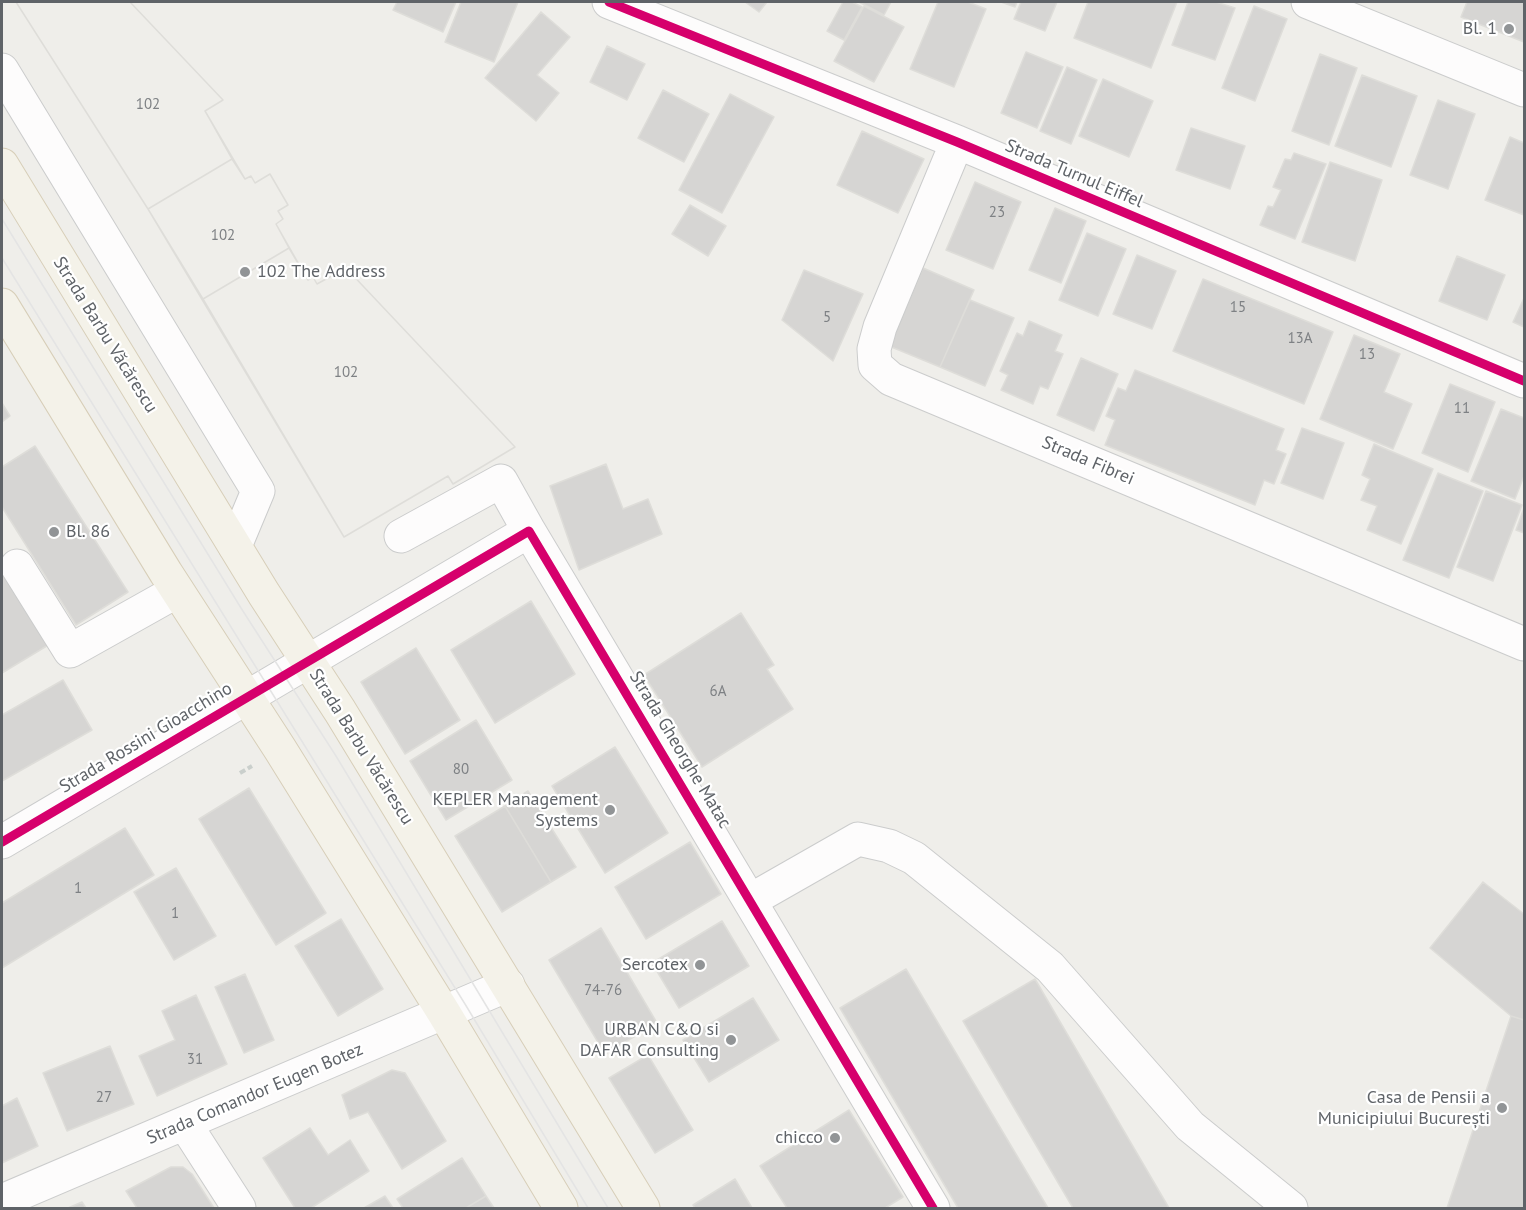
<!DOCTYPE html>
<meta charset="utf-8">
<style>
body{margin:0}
#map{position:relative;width:1526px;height:1210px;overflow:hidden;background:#efeeea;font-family:"PT Sans",sans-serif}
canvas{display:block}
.frame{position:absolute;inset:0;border:3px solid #5f6368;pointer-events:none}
</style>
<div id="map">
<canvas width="1526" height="1210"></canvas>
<div class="frame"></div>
</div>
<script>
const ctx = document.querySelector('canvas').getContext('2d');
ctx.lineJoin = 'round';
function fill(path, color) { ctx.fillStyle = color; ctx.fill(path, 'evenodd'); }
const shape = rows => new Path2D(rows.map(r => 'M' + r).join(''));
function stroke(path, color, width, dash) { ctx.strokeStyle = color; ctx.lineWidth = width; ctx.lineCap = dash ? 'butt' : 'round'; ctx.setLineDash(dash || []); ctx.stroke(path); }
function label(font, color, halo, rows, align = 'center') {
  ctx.font = font + ' "PT Sans",sans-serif'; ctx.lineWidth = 4.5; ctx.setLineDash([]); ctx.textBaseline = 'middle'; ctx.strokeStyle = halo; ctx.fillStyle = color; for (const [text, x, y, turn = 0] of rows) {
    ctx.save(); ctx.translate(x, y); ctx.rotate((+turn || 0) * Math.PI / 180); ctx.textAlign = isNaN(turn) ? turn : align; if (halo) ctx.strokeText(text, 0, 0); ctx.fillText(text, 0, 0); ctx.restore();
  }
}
const building = shape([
 [16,2,130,2,223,100,205,111,232,159,148,209,16,2],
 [16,2,130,2,223,100,205,111,245,179,251,176,255,183,270,174,288,205,278,211,283,219,276,224,308,280,313,277,317,284,346,268,515,447,453,484,448,476,344,537,148,209,16,2],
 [397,2,456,2,443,32,393,10,397,2],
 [461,2,518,2,494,62,445,42,461,2],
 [745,2,767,2,759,12,745,2],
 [843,2,852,2,862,7,844,40,827,31,843,2],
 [859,2,891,2,884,15,859,2],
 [938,2,968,2,986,9,954,87,910,69,938,2],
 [1001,2,1017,2,1015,7,1001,2],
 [1021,2,1057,2,1045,31,1014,19,1021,2],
 [1088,2,1177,2,1151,68,1074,38,1088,2],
 [1188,2,1216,2,1235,8,1215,60,1172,45,1188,2],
 [1467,2,1524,2,1524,42,1461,17,1467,2],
 [864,6,904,27,874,82,834,61,864,6],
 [1254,6,1287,19,1255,101,1222,88,1254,6],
 [541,12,570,37,537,75,559,93,536,121,485,78,541,12],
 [607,46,645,64,627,100,590,82,607,46],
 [1026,52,1063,67,1037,128,1001,113,1026,52],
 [1320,54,1357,68,1329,145,1292,131,1320,54],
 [1067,67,1097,80,1071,144,1040,131,1067,67],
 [1362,75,1417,96,1391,167,1335,146,1362,75],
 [1103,79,1153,101,1129,157,1079,136,1103,79],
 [663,90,709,114,684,162,638,138,663,90],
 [730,94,774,117,722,213,679,190,730,94],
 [1438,100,1475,114,1448,189,1410,175,1438,100],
 [1191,128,1245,146,1230,189,1176,170,1191,128],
 [862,131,924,159,898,213,837,185,862,131],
 [1510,137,1524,143,1524,215,1485,200,1510,137],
 [1294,153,1326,164,1295,239,1260,225,1268,206,1273,207,1281,190,1273,187,1285,159,1291,160,1294,153],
 [232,159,245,179,251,176,255,183,270,174,288,205,278,211,283,219,276,224,289,248,203,299,148,209,232,159],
 [1330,162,1382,180,1355,261,1302,242,1330,162],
 [975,182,1021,202,993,269,946,250,975,182],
 [690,205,726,226,708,256,672,234,690,205],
 [1055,208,1086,221,1061,283,1029,270,1055,208],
 [1087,233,1126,249,1098,316,1059,300,1087,233],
 [289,248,308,280,313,277,317,284,346,268,515,447,453,484,448,476,344,537,203,299,289,248],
 [1137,255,1176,271,1152,329,1113,314,1137,255],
 [1457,256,1505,275,1487,320,1439,301,1457,256],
 [923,268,974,290,940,367,889,346,923,268],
 [804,270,863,294,833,361,782,320,804,270],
 [1203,279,1333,332,1304,404,1173,351,1203,279],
 [1524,298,1524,327,1513,322,1524,298],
 [970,300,1014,318,985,386,940,367,970,300],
 [1029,321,1062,335,1055,351,1063,354,1048,389,1040,386,1033,404,1001,390,1008,375,1000,371,1017,333,1023,336,1029,321],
 [1354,335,1400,354,1384,392,1412,404,1393,449,1320,419,1354,335],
 [1081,358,1118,374,1094,431,1057,415,1081,358],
 [1135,370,1284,429,1276,450,1286,454,1274,484,1264,480,1255,505,1105,445,1115,420,1106,416,1118,388,1126,391,1135,370],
 [1450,384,1495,402,1468,472,1422,453,1450,384],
 [2,403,10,416,2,422,2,403],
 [1501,409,1524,418,1524,476,1515,499,1471,481,1501,409],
 [1302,428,1344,443,1323,499,1281,483,1302,428],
 [1374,444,1433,469,1401,544,1367,530,1377,506,1361,500,1370,479,1362,475,1374,444],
 [35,446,128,592,76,625,2,507,2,467,35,446],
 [606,464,623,509,648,499,662,534,579,570,550,486,606,464],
 [1438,473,1483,491,1449,578,1403,560,1438,473],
 [1486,491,1522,505,1493,581,1457,567,1486,491],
 [1524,508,1524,533,1516,530,1524,508],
 [6,571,50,644,2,673,2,574,6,571],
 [531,601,575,674,495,723,451,650,531,601],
 [741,613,774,665,767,669,793,709,702,767,644,675,741,613],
 [416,648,460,720,405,754,361,682,416,648],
 [63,680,92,730,2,781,2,715,63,680],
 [476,720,512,780,446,820,410,761,476,720],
 [615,747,668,833,605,873,552,786,615,747],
 [249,788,326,913,276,945,199,819,249,788],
 [528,791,576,867,551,882,505,806,528,791],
 [505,806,551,882,502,912,455,836,505,806],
 [125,828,154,875,2,968,2,903,125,828],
 [690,842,721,894,646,939,615,887,690,842],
 [176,868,216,936,174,960,134,892,176,868],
 [1483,882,1524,914,1524,1020,1511,1016,1430,948,1483,882],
 [341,919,383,989,338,1016,295,946,341,919],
 [722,921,749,966,679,1008,652,963,722,921],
 [601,928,657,1023,605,1054,549,960,601,928],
 [906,969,1048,1208,958,1208,840,1008,906,969],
 [245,974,274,1040,244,1053,215,987,245,974],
 [1035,979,1169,1208,1073,1208,963,1021,1035,979],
 [196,995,227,1064,157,1096,139,1056,175,1040,162,1011,196,995],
 [753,998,779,1040,709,1082,683,1040,753,998],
 [1511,1016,1524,1020,1524,1208,1447,1208,1511,1016],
 [110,1046,134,1104,67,1131,43,1073,110,1046],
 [648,1055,693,1130,655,1153,609,1078,648,1055],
 [392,1070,405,1073,446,1141,402,1169,368,1112,350,1119,342,1095,392,1070],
 [17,1098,38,1146,2,1163,2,1106,17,1098],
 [849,1110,903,1197,885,1208,787,1208,760,1166,849,1110],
 [310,1128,328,1155,350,1140,369,1171,311,1208,295,1208,263,1158,310,1128],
 [462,1158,486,1196,466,1208,403,1208,397,1199,462,1158],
 [171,1167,183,1167,192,1174,214,1208,137,1208,126,1191,171,1167],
 [735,1179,752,1208,695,1208,693,1205,735,1179],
 [385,1196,393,1208,364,1208,385,1196],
 [486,1196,494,1208,466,1208,486,1196],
 [82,1202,86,1208,68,1208,82,1202]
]);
const path = shape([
 [240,773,252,766]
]);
const minor = shape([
 [609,2,957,142,1524,381],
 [1308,2,1524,90],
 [2,70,258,491,235,546],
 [957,142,880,327,874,349,875,365,891,379,1524,644],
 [401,536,501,481,529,531,933,1208],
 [17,566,70,651,177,591],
 [2,842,529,531],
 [751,900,858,839,889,846,914,858,1050,967,1190,1126,1291,1208],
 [185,1124,239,1208],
 [2,1201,508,985]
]);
const major = shape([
 [2,165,264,594,340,711,643,1208],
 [2,305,166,573,280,749,444,1013,561,1208]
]);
const tram = shape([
 [2,219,241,608,336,756,608,1208],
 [2,258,465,1004,588,1208]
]);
const cycleway = shape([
 [609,2,957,142,1524,381],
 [2,842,529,531,933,1208]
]);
const markers = [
 [1509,29,6,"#919496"],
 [245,272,6,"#919496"],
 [54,532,6,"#919496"],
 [610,810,6,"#919496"],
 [700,965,6,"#919496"],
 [731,1040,6,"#919496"],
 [1502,1108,6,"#919496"],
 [835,1138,6,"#919496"]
];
const numberNames = [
 ["102",148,105],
 ["23",997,213],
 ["102",223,236],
 ["15",1238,308],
 ["5",827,318],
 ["13A",1300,339],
 ["13",1367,355],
 ["102",346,373],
 ["11",1462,409],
 ["6A",718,692],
 ["80",461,770],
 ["1",78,889],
 ["1",175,914],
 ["74-76",603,991],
 ["31",195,1060],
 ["27",104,1098]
];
const poiNames = [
 ["Bl. 1",1497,29],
 ["102 The Address",257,272,"left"],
 ["Bl. 86",66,532,"left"],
 ["KEPLER Management",598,800],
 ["Systems",598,821],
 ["Sercotex",688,965],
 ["URBAN C&O si",719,1030],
 ["DAFAR Consulting",719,1051],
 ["Casa de Pensii a",1490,1098],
 ["Municipiului București",1490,1119],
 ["chicco",823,1138]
];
const streetNames = [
 ["Strada Turnul Eiffel",1074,174,23],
 ["Strada Barbu Văcărescu",105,335,58],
 ["Strada Fibrei",1088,461,23],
 ["Strada Rossini Gioacchino",146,738,-31],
 ["Strada Barbu Văcărescu",361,747,58],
 ["Strada Gheorghe Matac",680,750,59],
 ["Strada Comandor Eugen Botez",255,1094,-23]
];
fill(building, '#d6d5d3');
stroke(building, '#deddd9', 1.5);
stroke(minor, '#cbcccc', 35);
stroke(major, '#d7ceb8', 35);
stroke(path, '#cacfcc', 4, [6, 3]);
stroke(minor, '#fdfcfc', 33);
stroke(major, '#f4f2e9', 33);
stroke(tram, '#e4e4e4', 1.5);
stroke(cycleway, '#d6006c', 9);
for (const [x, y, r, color] of markers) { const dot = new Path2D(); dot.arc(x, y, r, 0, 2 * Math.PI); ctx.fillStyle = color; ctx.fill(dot); stroke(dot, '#fff', 2); }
label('15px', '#7e8184', null, numberNames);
label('18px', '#5f6368', '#fff', poiNames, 'right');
label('18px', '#5f6368', '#fff', streetNames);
</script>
